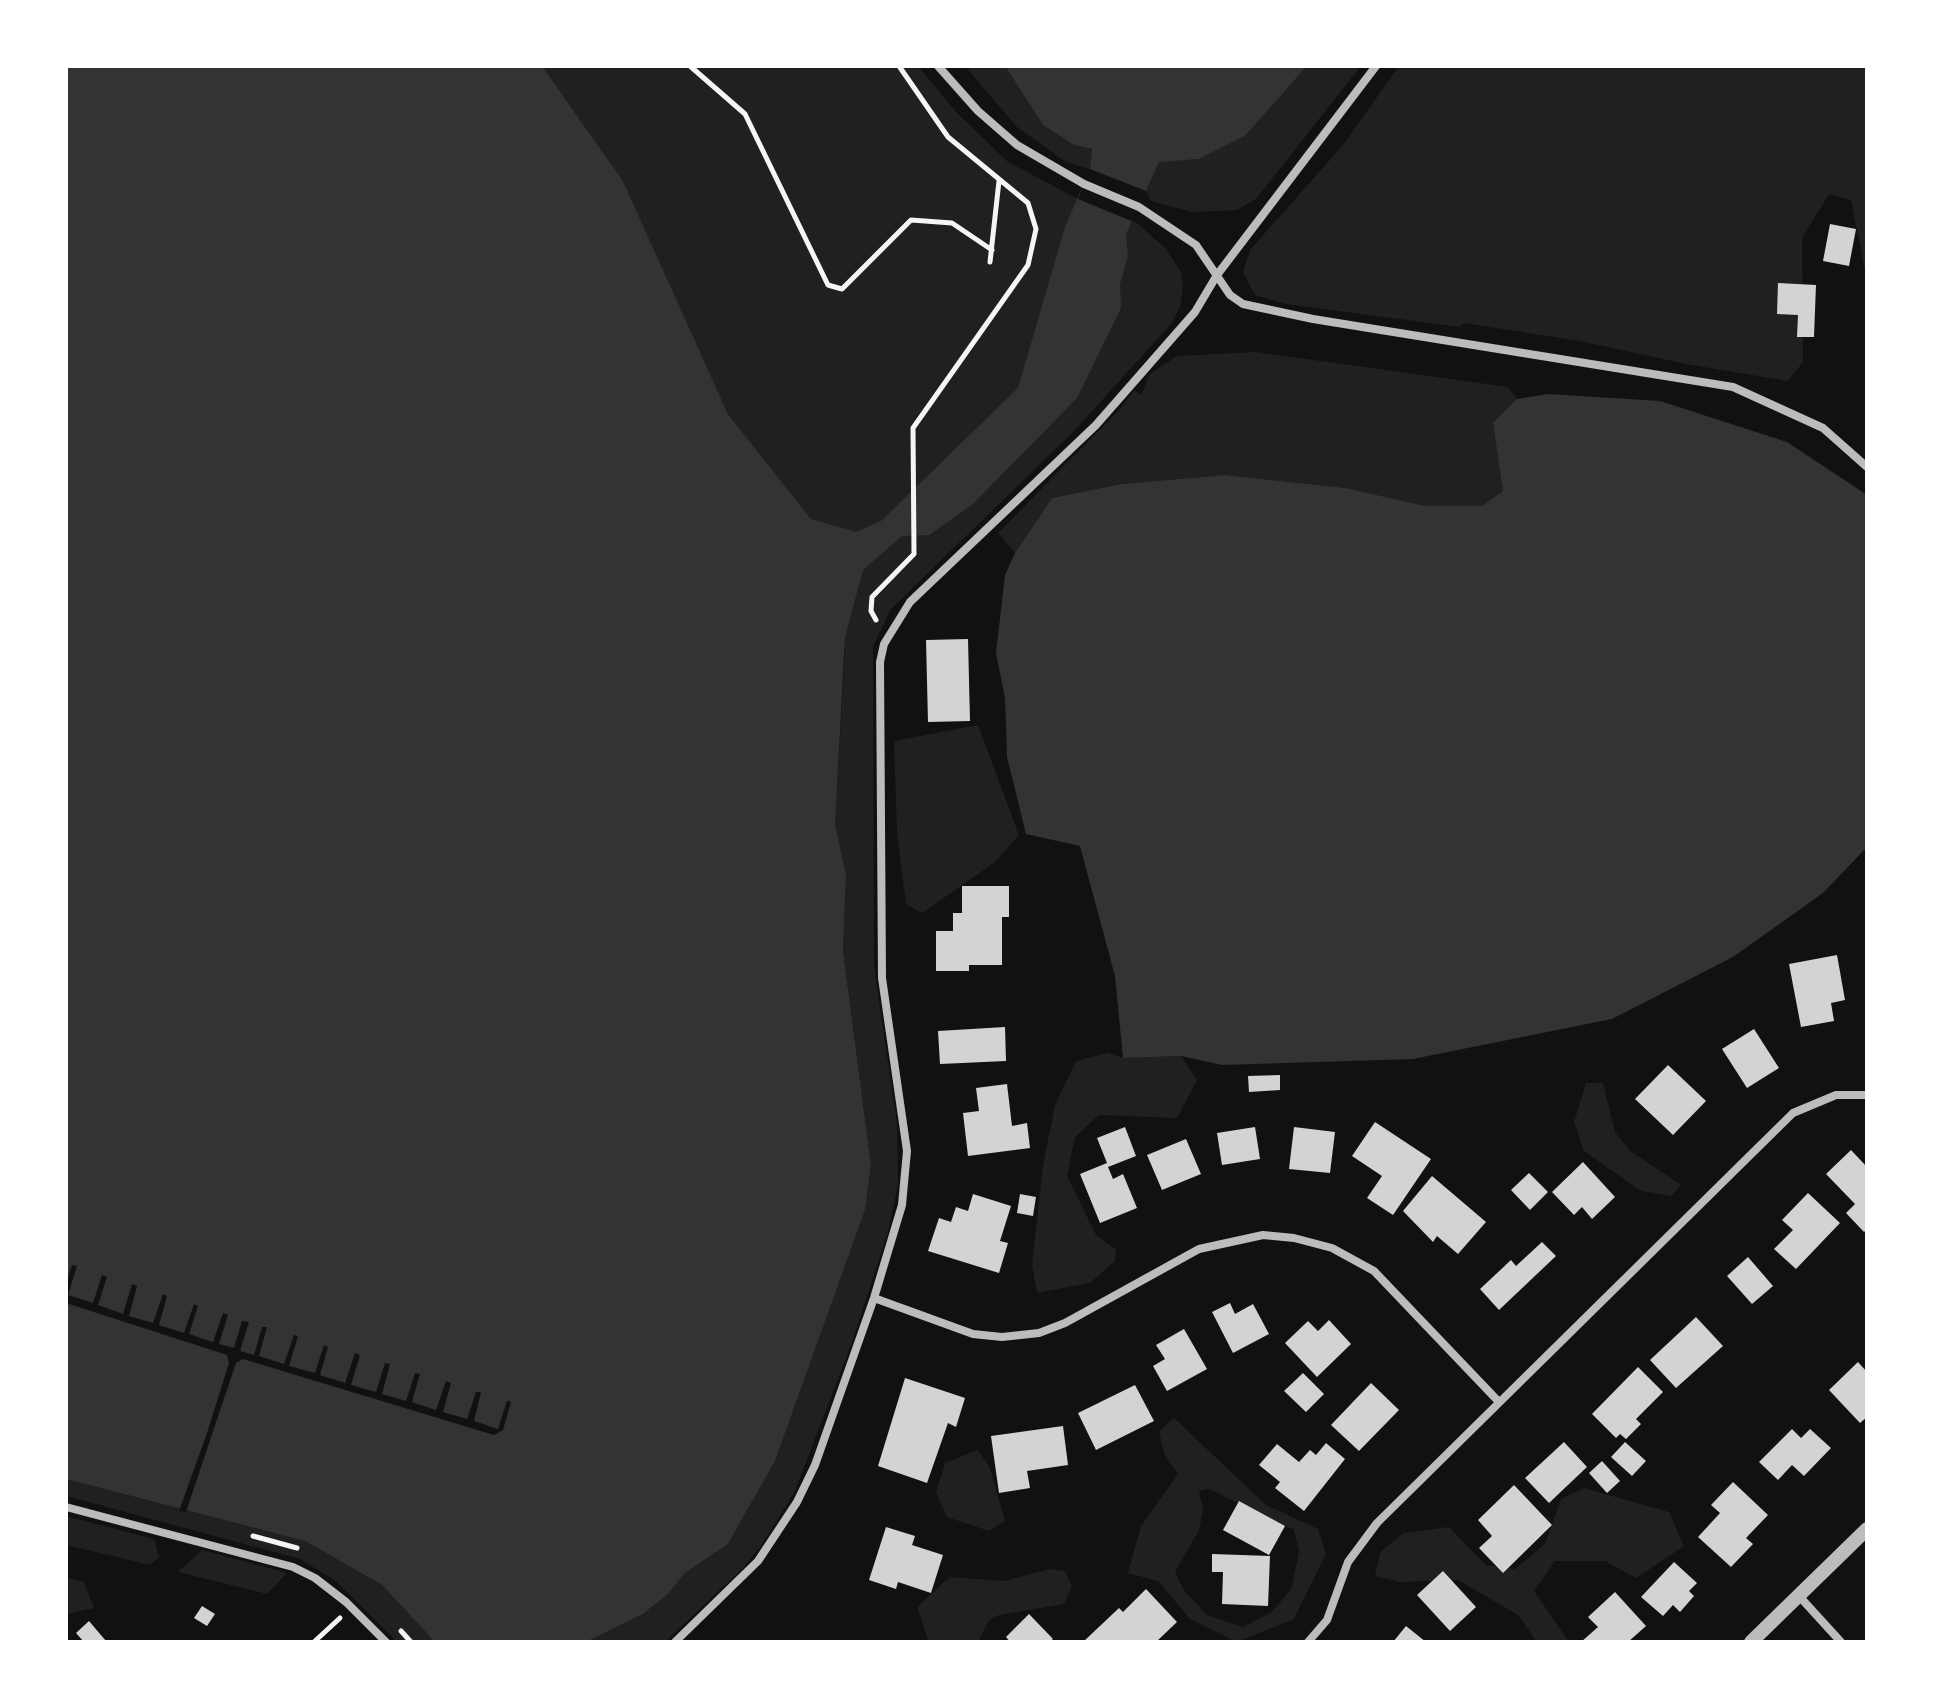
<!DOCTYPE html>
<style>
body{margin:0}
#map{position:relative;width:1933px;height:1708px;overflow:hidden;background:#111;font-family:"Sofia Sans Condensed",sans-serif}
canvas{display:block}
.frame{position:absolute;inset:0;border:68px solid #fff;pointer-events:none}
</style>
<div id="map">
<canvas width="1933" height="1708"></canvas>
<div class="frame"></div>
</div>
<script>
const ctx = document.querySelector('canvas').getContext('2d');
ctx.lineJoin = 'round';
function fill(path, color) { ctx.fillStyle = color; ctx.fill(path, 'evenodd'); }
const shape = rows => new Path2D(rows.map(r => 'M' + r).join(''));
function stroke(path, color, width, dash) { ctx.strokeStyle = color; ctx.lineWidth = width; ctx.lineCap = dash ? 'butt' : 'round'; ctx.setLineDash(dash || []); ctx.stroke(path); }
const green = shape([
 [542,66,918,66,957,113,1008,162,1078,199,1137,223,1166,249,1181,272,1183,285,1180,307,1171,324,1074,431,891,609,873,646,874,967,897,1123,898,1185,888,1232,850,1348,794,1493,761,1546,742,1569,665,1642,586,1642,643,1614,668,1594,685,1573,728,1544,775,1461,865,1210,871,1165,843,951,846,874,835,825,845,649,811,519,728,414,623,181],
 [965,66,1005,66,1043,125,1074,145,1092,149,1090,169,1066,162,1017,127],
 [1307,66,1361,66,1256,199,1237,210,1192,212,1151,201,1146,191,1147,184,1159,161,1199,159,1245,136],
 [1399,66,1867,66,1867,281,1851,200,1829,194,1802,238,1803,362,1788,381,1686,364,1580,341,1464,323,1460,327,1285,304,1255,295,1243,272,1250,250,1343,145],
 [1256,352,1508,387,1517,399,1493,423,1504,491,1482,507,1425,506,1346,488,1225,475,1121,484,1052,498,1015,553,998,533,1121,408,1134,390,1141,395,1150,374,1177,356],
 [978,725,1019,835,994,863,922,913,906,904,897,833,894,741],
 [1108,1053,1123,1058,1181,1056,1197,1080,1177,1118,1099,1115,1075,1137,1067,1176,1096,1235,1116,1250,1115,1261,1090,1283,1037,1293,1032,1264,1043,1165,1055,1105,1076,1061],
 [1586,1083,1603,1083,1615,1132,1630,1151,1681,1185,1672,1196,1641,1191,1584,1151,1574,1122],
 [1174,1418,1266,1505,1318,1529,1326,1554,1294,1619,1237,1642,1190,1619,1158,1581,1128,1573,1141,1526,1178,1474,1164,1454,1159,1431],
 [1209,1489,1294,1530,1299,1551,1292,1588,1272,1612,1243,1627,1207,1615,1183,1589,1175,1572,1199,1530,1203,1510,1199,1491],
 [978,1450,990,1468,1005,1521,989,1531,947,1517,936,1492,945,1463],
 [66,1479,305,1541,382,1585,435,1642,397,1642,336,1581,300,1559,66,1496],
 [1584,1488,1669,1512,1684,1546,1636,1578,1605,1561,1555,1561,1534,1591,1569,1642,1537,1642,1518,1615,1458,1580,1400,1582,1375,1576,1380,1552,1404,1533,1449,1527,1486,1565,1515,1569,1545,1544,1561,1499],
 [66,1516,154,1539,159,1557,150,1565,66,1545],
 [202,1550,287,1573,267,1594,178,1572],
 [1050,1569,1065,1571,1072,1586,1064,1604,999,1615,989,1620,978,1642,929,1642,917,1607,950,1577,1004,1581],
 [66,1578,84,1582,94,1608,66,1614]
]);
const water = shape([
 [66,66,542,66,623,181,728,414,811,519,856,532,881,521,1018,388,1065,227,1090,169,1092,149,1074,145,1043,125,1005,66,1307,66,1245,136,1199,159,1159,162,1126,234,1128,256,1120,284,1121,308,1077,398,973,504,929,535,902,536,863,570,845,637,835,825,846,874,843,951,871,1165,865,1210,775,1461,728,1544,685,1573,668,1594,643,1614,586,1642,435,1642,382,1585,305,1541,66,1479],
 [1548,394,1660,401,1787,442,1867,495,1867,847,1823,893,1733,957,1612,1019,1413,1059,1222,1065,1181,1056,1123,1058,1115,976,1080,846,1026,834,1007,757,1005,698,996,653,1005,575,1015,553,1052,498,1121,484,1225,475,1346,488,1425,506,1482,506,1503,491,1493,423,1517,399]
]);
const pier = shape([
 [1090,169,1146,191,1134,222,1078,199],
 [72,1265,77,1266,68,1295,93,1303,102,1275,107,1277,98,1305,123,1314,132,1284,137,1286,129,1316,153,1323,163,1294,167,1296,159,1325,184,1333,194,1304,198,1306,189,1334,213,1342,223,1313,228,1315,219,1344,234,1348,242,1321,249,1322,240,1351,254,1355,262,1327,267,1327,259,1356,284,1364,294,1335,298,1336,289,1366,315,1373,324,1345,328,1347,320,1375,345,1383,355,1353,360,1355,351,1385,376,1392,385,1363,390,1364,382,1394,406,1401,415,1373,420,1374,412,1402,436,1410,446,1381,451,1383,443,1412,467,1419,476,1392,481,1392,474,1421,498,1429,507,1401,511,1402,503,1430,494,1435,243,1359,236,1363,186,1512,179,1511,207,1433,229,1363,227,1355,66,1303,66,1283]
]);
const building = shape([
 [1830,224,1856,229,1849,266,1823,261],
 [1778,283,1816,285,1814,337,1797,337,1798,315,1777,314],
 [968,639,970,721,928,722,926,640],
 [962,886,1009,886,1009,917,1002,917,1002,965,969,965,969,971,936,971,936,931,953,931,953,913,962,913],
 [1837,955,1845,1000,1831,1003,1834,1021,1801,1027,1789,964],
 [1005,1027,1006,1061,940,1064,938,1031],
 [1754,1029,1779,1068,1747,1088,1722,1049],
 [1668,1065,1706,1101,1673,1135,1635,1099],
 [1280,1075,1280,1090,1249,1092,1248,1076],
 [1007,1084,1012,1126,1027,1123,1030,1148,968,1156,963,1113,979,1111,976,1088],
 [1375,1122,1431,1159,1393,1215,1367,1198,1382,1176,1352,1156],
 [1125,1127,1136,1156,1108,1167,1113,1179,1123,1174,1137,1208,1100,1223,1080,1174,1107,1163,1097,1138],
 [1255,1127,1260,1159,1222,1165,1217,1133],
 [1294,1127,1335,1132,1330,1173,1289,1169],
 [1186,1139,1201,1174,1162,1190,1147,1155],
 [1851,1150,1867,1167,1867,1229,1864,1232,1846,1213,1855,1204,1826,1174],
 [1583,1162,1615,1197,1592,1219,1582,1207,1574,1215,1552,1192],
 [1529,1173,1548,1192,1530,1210,1511,1190],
 [1432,1176,1486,1222,1458,1254,1437,1236,1433,1242,1403,1211],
 [1808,1193,1840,1223,1796,1269,1774,1249,1793,1230,1782,1220],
 [973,1194,1011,1206,1000,1241,1008,1243,999,1273,928,1251,939,1218,951,1222,956,1207,968,1211],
 [1020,1194,1036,1197,1033,1216,1017,1213],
 [1542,1242,1556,1256,1499,1310,1480,1289,1511,1260,1516,1266],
 [1748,1257,1773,1286,1752,1304,1727,1276],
 [1230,1303,1235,1314,1253,1304,1269,1334,1233,1353,1212,1312],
 [1696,1317,1723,1346,1676,1388,1650,1360],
 [1329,1320,1351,1344,1317,1377,1285,1343,1308,1321,1318,1331],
 [1184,1329,1207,1369,1167,1391,1153,1366,1165,1359,1156,1345],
 [1858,1362,1867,1372,1867,1417,1860,1423,1829,1390],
 [1638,1367,1663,1392,1636,1419,1641,1424,1626,1439,1620,1434,1616,1438,1592,1414],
 [1303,1373,1324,1394,1306,1412,1284,1391],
 [905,1378,965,1398,956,1427,948,1423,927,1483,878,1466],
 [1371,1383,1399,1410,1359,1451,1331,1425],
 [1135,1385,1154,1421,1096,1450,1078,1413],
 [1063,1426,1068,1465,1027,1471,1030,1488,999,1493,991,1436],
 [1792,1429,1801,1438,1810,1429,1831,1448,1804,1476,1792,1465,1778,1480,1759,1462],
 [1564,1442,1587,1467,1549,1503,1525,1478],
 [1625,1442,1646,1461,1632,1476,1611,1457],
 [1326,1443,1345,1459,1304,1511,1275,1488,1280,1482,1259,1465,1277,1444,1299,1462,1310,1450,1316,1455],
 [1602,1461,1620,1481,1607,1493,1589,1473],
 [1733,1482,1768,1515,1746,1538,1753,1544,1731,1567,1698,1537,1720,1513,1711,1505],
 [1514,1485,1552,1525,1503,1573,1479,1548,1492,1536,1478,1520],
 [1239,1501,1285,1526,1269,1555,1223,1530],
 [886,1527,915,1536,912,1545,943,1555,931,1593,898,1582,896,1589,869,1580],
 [1212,1554,1270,1556,1268,1606,1222,1604,1223,1572,1212,1572],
 [1674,1562,1697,1583,1689,1591,1694,1596,1680,1612,1673,1605,1663,1616,1641,1597],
 [1443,1571,1476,1607,1450,1631,1417,1595],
 [1146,1589,1177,1622,1156,1642,1083,1642,1119,1608,1123,1612],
 [1615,1592,1646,1626,1628,1642,1581,1642,1598,1627,1588,1617],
 [202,1606,215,1614,207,1626,194,1618],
 [1029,1614,1053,1639,1049,1642,1010,1642,1006,1637],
 [89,1621,100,1634,107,1642,84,1642,76,1633],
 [1406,1626,1426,1642,1393,1642]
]);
const path = shape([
 [690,66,745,114,828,285,842,289,911,220,952,223,992,250],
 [990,262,999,181],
 [876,620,871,611,872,597,914,554,913,428,1028,265,1036,229,1028,203,948,137,899,66],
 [253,1536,297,1548],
 [401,1631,411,1642],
 [314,1642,340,1618]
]);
const minor = shape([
 [938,66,978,111,1017,145,1084,184,1139,207,1196,245,1230,295,1243,304,1313,319,1733,387,1823,428,1867,467],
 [874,1298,973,1334,1002,1337,1039,1333,1065,1323,1199,1249,1263,1235,1294,1238,1332,1248,1374,1271,1499,1402],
 [66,1507,293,1567,315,1578,346,1602,386,1642],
 [1799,1596,1841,1642],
 [675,1642,758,1561,797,1502,815,1465,874,1298,902,1205,907,1151,882,978,880,662,884,644,910,602,1096,425,1195,312,1217,275,1376,66],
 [1308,1642,1327,1620,1348,1562,1377,1523,1793,1113,1836,1095,1867,1095]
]);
const tertiary = shape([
 [1751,1642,1867,1529]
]);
fill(green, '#202020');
fill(water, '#333');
fill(pier, '#111');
fill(building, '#d3d3d3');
stroke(path, '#f5f5f5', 5);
stroke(minor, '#bcbcbc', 8);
stroke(tertiary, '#bcbcbc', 14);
</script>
